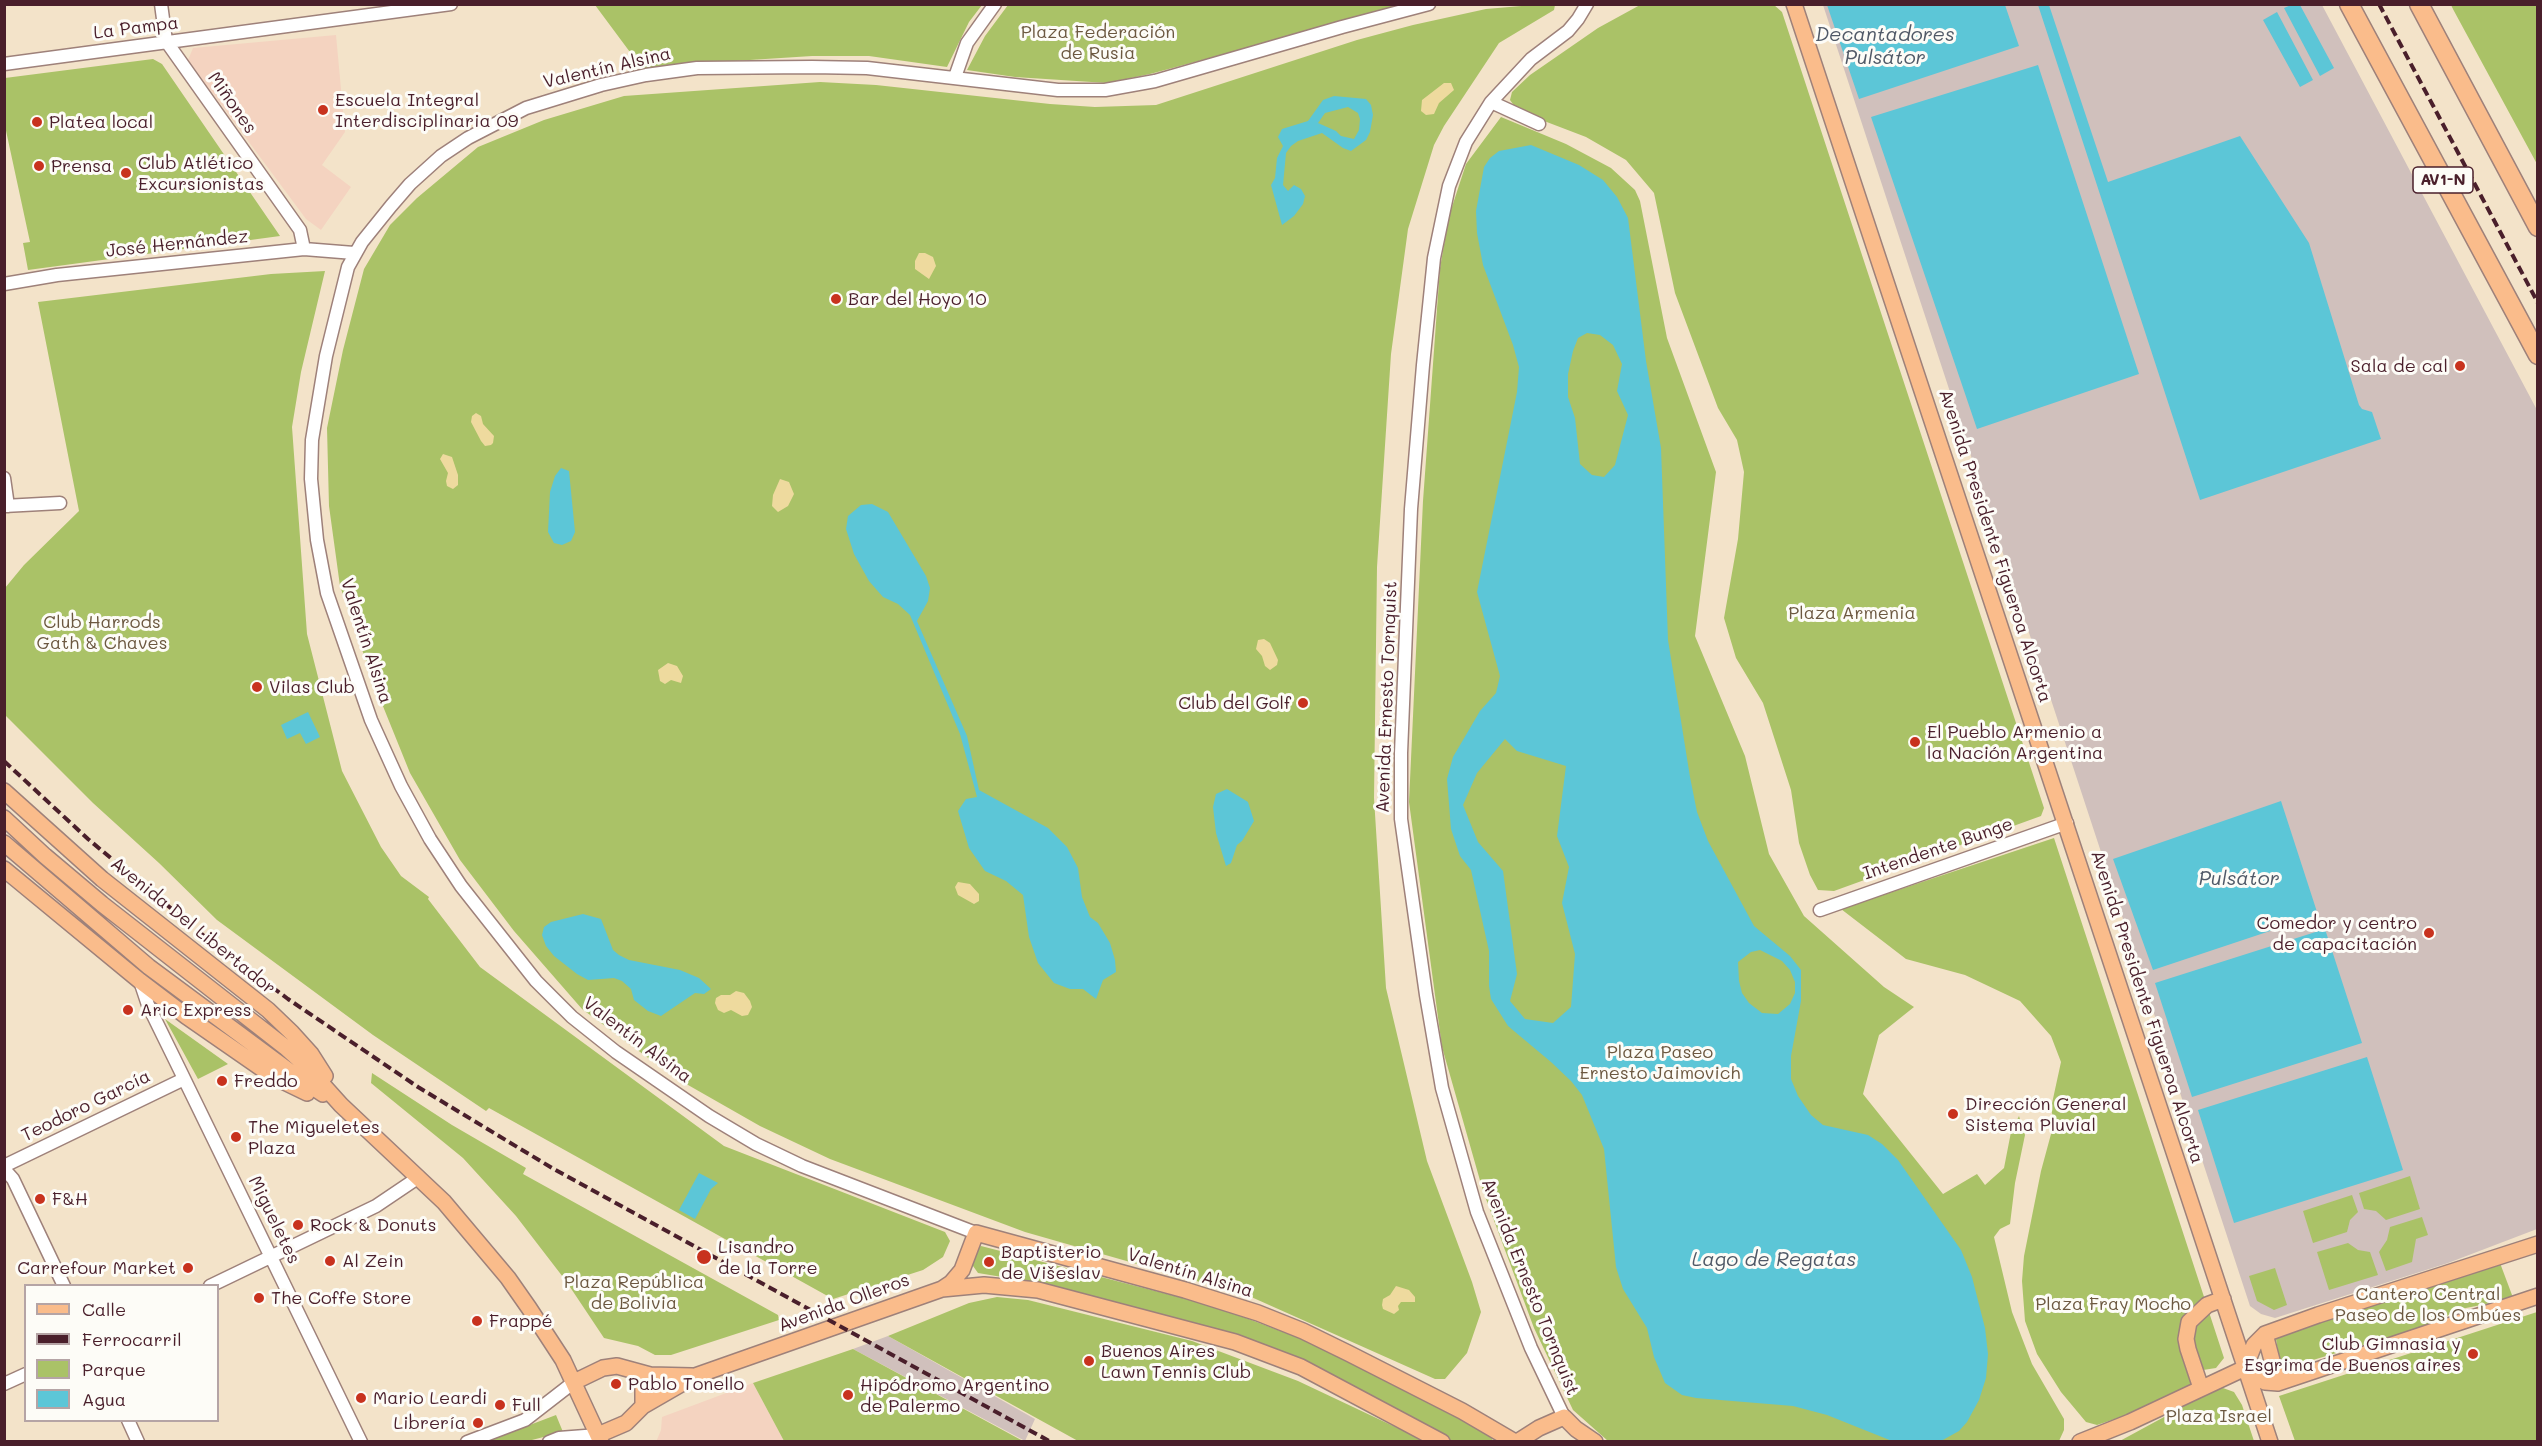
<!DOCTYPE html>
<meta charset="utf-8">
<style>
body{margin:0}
#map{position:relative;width:2542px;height:1446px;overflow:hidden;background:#f3e3c9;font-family:Mali,sans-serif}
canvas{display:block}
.frame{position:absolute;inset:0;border:6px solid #4a1f2b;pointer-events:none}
.legend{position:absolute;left:24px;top:1284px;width:195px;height:138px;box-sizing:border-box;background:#fdfcf7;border:2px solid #b5a4a5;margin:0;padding:8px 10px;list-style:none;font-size:18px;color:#4a1f2b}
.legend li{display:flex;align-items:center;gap:12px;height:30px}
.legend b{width:30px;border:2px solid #b5a4a5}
</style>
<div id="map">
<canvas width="2542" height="1446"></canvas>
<div class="frame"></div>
<ul class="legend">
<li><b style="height:8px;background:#fabc8b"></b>Calle</li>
<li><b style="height:8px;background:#4a1f2b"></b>Ferrocarril</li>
<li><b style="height:16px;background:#aac267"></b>Parque</li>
<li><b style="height:16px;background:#5cc6d7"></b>Agua</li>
</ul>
</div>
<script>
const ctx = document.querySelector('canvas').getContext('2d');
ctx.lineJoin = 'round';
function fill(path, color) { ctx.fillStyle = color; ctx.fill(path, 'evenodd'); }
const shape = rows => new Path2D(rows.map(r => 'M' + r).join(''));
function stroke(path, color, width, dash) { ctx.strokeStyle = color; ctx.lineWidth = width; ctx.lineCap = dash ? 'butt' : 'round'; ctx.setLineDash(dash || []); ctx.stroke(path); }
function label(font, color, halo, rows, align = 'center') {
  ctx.font = font + ' Mali,sans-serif'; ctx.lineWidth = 6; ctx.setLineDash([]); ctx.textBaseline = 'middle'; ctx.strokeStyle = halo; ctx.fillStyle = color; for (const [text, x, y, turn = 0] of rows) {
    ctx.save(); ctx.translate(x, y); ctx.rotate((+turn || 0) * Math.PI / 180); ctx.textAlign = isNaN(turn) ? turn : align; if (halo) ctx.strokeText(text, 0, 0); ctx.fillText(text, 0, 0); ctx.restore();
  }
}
const built = shape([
 [336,35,345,132,322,165,351,187,321,230,306,219,188,60,193,48],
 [753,1383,784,1441,656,1442,661,1430,662,1417]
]);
const industrial = shape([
 [1823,5,2322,5,2537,410,2537,1229,2448,1263,2275,1318,2261,1314,2250,1306],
 [888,1336,1035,1419,1025,1441,853,1349]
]);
const green = shape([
 [595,5,982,5,969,22,947,67,869,56,812,56,703,63,644,71],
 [1008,5,1407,5,1150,74,1107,83,1015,77,967,70,985,36],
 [1533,5,1555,5,1554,10,1499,43,1444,126,1434,145,1408,229,1391,354,1377,567,1374,798,1386,988,1427,1161,1472,1282,1481,1312,1467,1353,1445,1379,1435,1379,1249,1296,1025,1232,830,1159,760,1126,674,1077,582,1009,514,931,460,860,410,773,374,684,340,586,329,506,327,428,343,350,364,269,390,225,417,198,478,147,544,120,624,96,820,82,876,85,1050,104,1095,107,1156,105,1357,40,1413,25,1486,9],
 [1640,5,1774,5,1782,12,2044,808,2041,816,1834,891,1818,890,1810,875,1799,843,1791,790,1763,703,1736,658,1724,618,1738,539,1744,472,1737,440,1718,408,1675,293,1654,193,1626,160,1586,137,1518,111,1510,100,1512,92,1530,75,1598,28],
 [2451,5,2537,5,2537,164,2454,11],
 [153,59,162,64,280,236,28,270,23,243,30,242,5,126,5,78],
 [1501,117,1566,144,1611,168,1635,190,1640,201,1667,338,1716,472,1695,636,1745,756,1769,854,1804,916,1884,987,1914,1007,1879,1035,1863,1094,1943,1194,1977,1174,1985,1185,2004,1168,2011,1132,2019,1116,2025,1135,2015,1183,2010,1224,2000,1229,1994,1237,2012,1312,2032,1364,2064,1419,2064,1430,2059,1441,1608,1441,1573,1410,1534,1328,1483,1191,1442,1047,1409,802,1423,501,1440,268,1449,216,1466,164],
 [325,271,301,372,292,427,307,634,342,771,381,847,401,876,429,897,428,899,480,967,724,1146,945,1232,950,1241,943,1257,923,1270,833,1299,489,1108,486,1111,373,1035,217,920,159,863,93,803,5,715,5,588,24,565,79,511,38,302,271,274],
 [2054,838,2224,1358,2216,1368,2203,1370,2191,1385,2124,1416,2097,1425,2086,1422,2061,1392,2037,1354,2025,1321,2022,1281,2024,1256,2041,1171,2054,1123,2051,1108,2061,1062,2051,1036,2020,1001,1965,975,1906,959,1841,909],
 [165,1019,228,1064,198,1079],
 [372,1073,452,1125,526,1168,523,1174,778,1315,779,1320,671,1355,655,1355,638,1346,604,1338,566,1281,516,1216,463,1158,371,1083],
 [2410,1176,2420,1209,2386,1220,2376,1211,2364,1209,2359,1193],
 [2352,1195,2358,1212,2350,1220,2347,1232,2313,1243,2303,1211],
 [2422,1217,2428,1235,2416,1239,2412,1262,2386,1271,2379,1252,2387,1240,2390,1227],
 [2348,1243,2358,1250,2370,1252,2378,1275,2329,1290,2317,1252],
 [981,1246,1194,1301,1246,1318,1307,1341,1486,1430,1490,1434,1493,1441,1452,1441,1391,1407,1313,1368,1038,1283,978,1273,973,1266,973,1256,976,1248],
 [2500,1263,2512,1295,2511,1299,2456,1310,2436,1323,2293,1366,2285,1368,2280,1364,2276,1339,2283,1333],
 [2275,1268,2287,1305,2274,1310,2257,1301,2249,1276],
 [997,1297,1028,1300,1192,1341,1298,1381,1425,1441,1078,1441,888,1336,969,1303],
 [2537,1312,2537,1441,2295,1441,2279,1396],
 [853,1349,1023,1441,784,1441,753,1383],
 [2223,1388,2234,1392,2242,1405,2254,1441,2118,1442,2212,1391],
 [556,1415,563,1432,528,1441,485,1442]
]);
const sand = shape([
 [1444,83,1451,83,1454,90,1439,103,1434,114,1426,115,1421,111,1422,100],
 [919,253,925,253,933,257,936,266,929,279,915,269,915,261],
 [476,413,481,416,483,424,494,436,493,443,491,445,485,446,481,441,471,422,472,416],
 [443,454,452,457,458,475,458,485,453,489,447,486,446,481,448,473,440,459],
 [780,479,789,482,794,494,788,506,778,512,772,506,773,495],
 [1264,639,1270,643,1278,660,1277,665,1270,670,1265,666,1262,656,1256,649,1258,640],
 [668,663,677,666,683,676,681,683,671,680,665,684,660,681,658,670],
 [958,882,970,884,979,894,979,901,974,904,958,895,955,887],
 [736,991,744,993,750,1001,752,1007,748,1015,742,1016,731,1010,724,1013,718,1010,715,1003,716,998,721,995,730,995],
 [1396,1286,1409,1290,1415,1297,1415,1302,1401,1302,1398,1306,1399,1310,1394,1314,1383,1309,1382,1305,1383,1299,1390,1295]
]);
const water = shape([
 [1827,5,2005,5,2019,46,1859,99],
 [2038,5,2049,5,2108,182,2240,136,2309,243,2359,405,2362,409,2372,412,2381,439,2200,500],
 [2291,5,2300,5,2334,68,2320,76,2284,8],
 [2277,12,2313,80,2300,87,2263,20],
 [2038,65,2139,374,1977,429,1871,117],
 [1334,96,1366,99,1371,105,1373,115,1370,132,1366,140,1351,151,1343,148,1322,133,1298,141,1291,146,1286,153,1283,185,1288,191,1294,185,1301,189,1305,196,1303,204,1294,216,1282,225,1271,185,1275,178,1277,158,1283,146,1278,137,1282,129,1308,121,1323,100],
 [1348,107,1358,113,1360,119,1359,130,1354,139,1341,136,1336,131,1318,123,1325,113],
 [1531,145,1579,165,1603,180,1617,197,1628,218,1646,361,1661,448,1668,640,1690,777,1697,812,1708,841,1754,926,1790,956,1801,970,1801,1001,1791,1056,1791,1079,1798,1096,1811,1115,1823,1125,1868,1135,1882,1144,1898,1160,1961,1250,1972,1277,1985,1328,1988,1354,1986,1378,1979,1400,1967,1422,1959,1431,1941,1441,1892,1441,1827,1415,1793,1406,1696,1398,1682,1395,1665,1383,1654,1357,1647,1328,1623,1289,1616,1267,1604,1149,1582,1095,1571,1081,1551,1062,1508,1026,1491,999,1489,986,1489,951,1471,870,1460,856,1451,829,1447,779,1453,757,1480,711,1496,693,1500,676,1477,592,1517,392,1519,367,1513,345,1483,265,1477,233,1476,211,1484,167,1490,158,1499,151],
 [1587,333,1600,335,1613,345,1622,364,1617,391,1628,415,1615,465,1604,477,1592,475,1580,464,1575,418,1568,397,1568,374,1573,351,1578,338],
 [1505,739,1517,751,1566,766,1557,836,1569,867,1562,903,1575,954,1571,1007,1553,1023,1525,1019,1510,1001,1517,974,1503,871,1478,842,1463,805,1477,773],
 [1760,950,1782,961,1790,970,1795,982,1795,993,1790,1004,1778,1014,1762,1013,1749,1003,1742,993,1739,981,1738,962,1751,952],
 [561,468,569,471,575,532,571,541,562,545,554,543,548,532,550,492,555,476],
 [872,504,888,512,926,576,930,588,928,601,917,621,967,736,979,790,1048,828,1067,847,1078,868,1082,897,1090,917,1098,923,1110,943,1115,960,1116,972,1103,980,1096,999,1083,989,1070,989,1054,983,1038,963,1029,937,1023,895,1006,881,985,871,969,848,958,811,966,799,977,797,960,734,910,615,898,604,883,597,869,581,854,554,846,529,848,516,861,505],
 [308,712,320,737,306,744,300,733,287,739,281,725],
 [1227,789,1248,802,1254,821,1242,841,1237,845,1231,863,1226,866,1216,833,1213,807,1216,794],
 [2281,801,2318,915,2153,970,2113,859],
 [583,914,601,919,613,950,619,955,629,960,680,970,699,978,711,989,704,994,695,993,661,1016,648,1011,634,1000,631,989,622,981,614,978,588,980,577,974,554,956,546,946,542,935,544,927,551,922],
 [2325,929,2362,1043,2192,1097,2155,983],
 [2367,1057,2403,1170,2234,1223,2198,1110],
 [699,1173,718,1183,711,1189,695,1219,679,1210]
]);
const minor = shape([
 [161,4,166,41,300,230,304,249],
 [4,64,451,4],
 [955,77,967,43,995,4],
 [1491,102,1539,124],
 [4,284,57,275,304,249,354,253],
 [4,478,8,506],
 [4,506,60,503],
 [1820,910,2067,823],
 [140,981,148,1005,175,1060,361,1442],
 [4,1166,184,1079],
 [4,1169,13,1179,64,1286],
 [976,1233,802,1166,756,1144,709,1116,616,1052,572,1017,536,981,461,886,430,839,401,786,371,720,327,593,317,540,311,479,312,440,326,356,348,267,362,242,391,206,410,184,441,156,468,138,526,108,601,85,646,75,697,68,812,67,867,68,1058,90,1105,90,1155,81,1342,27,1429,4],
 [210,1286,376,1206,419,1177],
 [4,1384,26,1374],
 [1564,1417,1531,1348,1477,1212,1442,1088,1426,995,1401,819,1401,753,1411,509,1423,365,1434,258,1449,186,1466,142,1491,102,1531,59,1568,31,1578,19,1587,4],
 [128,1420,138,1442],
 [467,1442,525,1420,574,1382],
 [549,1442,559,1438,598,1435]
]);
const major = shape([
 [1794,4,2270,1442],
 [4,791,102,879,268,1010,292,1033,311,1054,325,1076],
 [4,818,45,856,102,904,285,1047,306,1066,341,1105,444,1202,508,1278,529,1308,563,1360,601,1442],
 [4,843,149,967,296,1076,323,1094],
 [4,869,140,981,186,1016,274,1077,307,1093],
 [942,1289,984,1285,1038,1290,1235,1342,1301,1367,1442,1442],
 [2265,1334,2278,1383],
 [2245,1368,2265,1382,2278,1383,2538,1296],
 [634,1371,643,1386,643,1406],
 [574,1382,603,1368,617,1366,650,1375,692,1376],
 [2201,1388,2188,1349,2186,1339,2189,1322,2207,1305,2223,1299],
 [598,1435,626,1423,643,1406,695,1376,942,1289,951,1283,962,1270,976,1233,1185,1290,1258,1313,1303,1331,1348,1353,1462,1411,1515,1442],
 [1517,1442,1539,1428,1564,1417,1576,1429,1595,1442],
 [2080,1442,2130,1422,2245,1368,2254,1345,2265,1334,2318,1315,2538,1244]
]);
const highway = shape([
 [2349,4,2538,355],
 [2419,4,2538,227]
]);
const rail = shape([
 [2379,4,2538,303],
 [4,761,88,839,209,940,288,999,418,1087,552,1168,1051,1442]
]);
const markers = [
 [323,110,6,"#c8321e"],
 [37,122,6,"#c8321e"],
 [39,166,6,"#c8321e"],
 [126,173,6,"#c8321e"],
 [836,299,6,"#c8321e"],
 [2460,366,6,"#c8321e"],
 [257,687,6,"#c8321e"],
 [1303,703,6,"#c8321e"],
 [1915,742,6,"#c8321e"],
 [2429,933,6,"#c8321e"],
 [128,1010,6,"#c8321e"],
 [222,1081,6,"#c8321e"],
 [1953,1114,6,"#c8321e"],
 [236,1137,6,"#c8321e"],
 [40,1199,6,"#c8321e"],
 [298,1225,6,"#c8321e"],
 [704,1257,8,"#c8321e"],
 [330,1261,6,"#c8321e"],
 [989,1262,6,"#c8321e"],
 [188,1268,6,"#c8321e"],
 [259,1298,6,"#c8321e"],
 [477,1321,6,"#c8321e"],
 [2473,1354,6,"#c8321e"],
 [1089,1361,6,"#c8321e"],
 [616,1384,6,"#c8321e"],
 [848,1395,6,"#c8321e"],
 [361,1398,6,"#c8321e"],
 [500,1405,6,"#c8321e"],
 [478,1423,6,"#c8321e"]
];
const shields = [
 [2443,180,60]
];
const shieldNames = [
 ["AV1-N",2443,180]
];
const streetNames = [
 ["La Pampa",136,28,-7],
 ["Valentín Alsina",607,68,-13],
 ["Miñones",232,103,55],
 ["José Hernández",177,244,-6],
 ["Avenida Presidente Figueroa Alcorta",1995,546,72],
 ["Valentín Alsina",366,641,72],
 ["Avenida Ernesto Tornquist",1387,697,-88],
 ["Intendente Bunge",1938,849,-19],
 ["Avenida Del Libertador",193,926,39],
 ["Avenida Presidente Figueroa Alcorta",2147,1007,72],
 ["Valentín Alsina",637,1040,37],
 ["Teodoro García",86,1106,-26],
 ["Migueletes",274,1220,64],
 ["Valentín Alsina",1190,1273,17],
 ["Avenida Ernesto Tornquist",1530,1287,68],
 ["Avenida Olleros",844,1303,-20]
];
const parkNames = [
 ["Plaza Federación",1098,32],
 ["de Rusia",1098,53],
 ["Plaza Armenia",1852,613],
 ["Club Harrods",102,622],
 ["Gath & Chaves",102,643],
 ["Plaza Paseo",1660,1052],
 ["Ernesto Jaimovich",1660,1073],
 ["Plaza República",634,1282],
 ["de Bolivia",634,1303],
 ["Cantero Central",2428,1294],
 ["Paseo de los Ombúes",2428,1315],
 ["Plaza Fray Mocho",2113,1304],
 ["Plaza Israel",2219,1416]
];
const poiNames = [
 ["Escuela Integral",335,100],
 ["Interdisciplinaria 09",335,121],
 ["Platea local",49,122],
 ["Club Atlético",138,163],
 ["Excursionistas",138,184],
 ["Prensa",51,166],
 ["Bar del Hoyo 10",848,299],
 ["Sala de cal",2448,366,"right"],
 ["Vilas Club",269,687],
 ["Club del Golf",1291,703,"right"],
 ["El Pueblo Armenio a",1927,732],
 ["la Nación Argentina",1927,753],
 ["Comedor y centro",2417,923,"right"],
 ["de capacitación",2417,944,"right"],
 ["Aric Express",140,1010],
 ["Freddo",234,1081],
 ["Dirección General",1965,1104],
 ["Sistema Pluvial",1965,1125],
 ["The Migueletes",248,1127],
 ["Plaza",248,1148],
 ["F&H",52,1199],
 ["Rock & Donuts",310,1225],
 ["Lisandro",718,1247],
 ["de la Torre",718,1268],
 ["Baptisterio",1001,1252],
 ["de Višeslav",1001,1273],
 ["Al Zein",342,1261],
 ["Carrefour Market",176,1268,"right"],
 ["The Coffe Store",271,1298],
 ["Frappé",489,1321],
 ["Club Gimnasia y",2461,1344,"right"],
 ["Esgrima de Buenos aires",2461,1365,"right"],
 ["Buenos Aires",1101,1351],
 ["Lawn Tennis Club",1101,1372],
 ["Pablo Tonello",628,1384],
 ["Hipódromo Argentino",860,1385],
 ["de Palermo",860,1406],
 ["Mario Leardi",373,1398],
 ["Full",512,1405],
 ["Librería",466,1423,"right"]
];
const waterNames = [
 ["Decantadores",1885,35],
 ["Pulsátor",1885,58],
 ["Pulsátor",2239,879],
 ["Lago de Regatas",1774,1260]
];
fill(built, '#f4d3c0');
fill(industrial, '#d0c0bc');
fill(green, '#aac267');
fill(sand, '#eeda9e');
fill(water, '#5cc6d7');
stroke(minor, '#9e817a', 15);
stroke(major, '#9e817a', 18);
stroke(highway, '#9e817a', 21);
stroke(minor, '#fff', 12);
stroke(major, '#fabc8b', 15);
stroke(highway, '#fabc8b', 18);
stroke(rail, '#4a1f2b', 4, [9, 4.5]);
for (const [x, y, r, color] of markers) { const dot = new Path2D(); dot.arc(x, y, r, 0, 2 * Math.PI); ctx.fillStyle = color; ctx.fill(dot); stroke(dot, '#fdfcf7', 2); }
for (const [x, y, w] of shields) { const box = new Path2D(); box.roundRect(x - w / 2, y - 13, w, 26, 4.5); ctx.fillStyle = '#fdfcf7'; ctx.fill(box); stroke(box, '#4a1f2b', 1.5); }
label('bold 16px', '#4a1f2b', null, shieldNames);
label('18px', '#4a1f2b', '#fdfcf7', streetNames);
label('18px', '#6c5840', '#fdfcf7', parkNames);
label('18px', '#4a1f2b', '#fdfcf7', poiNames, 'left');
label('italic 20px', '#505967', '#fdfcf7', waterNames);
</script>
